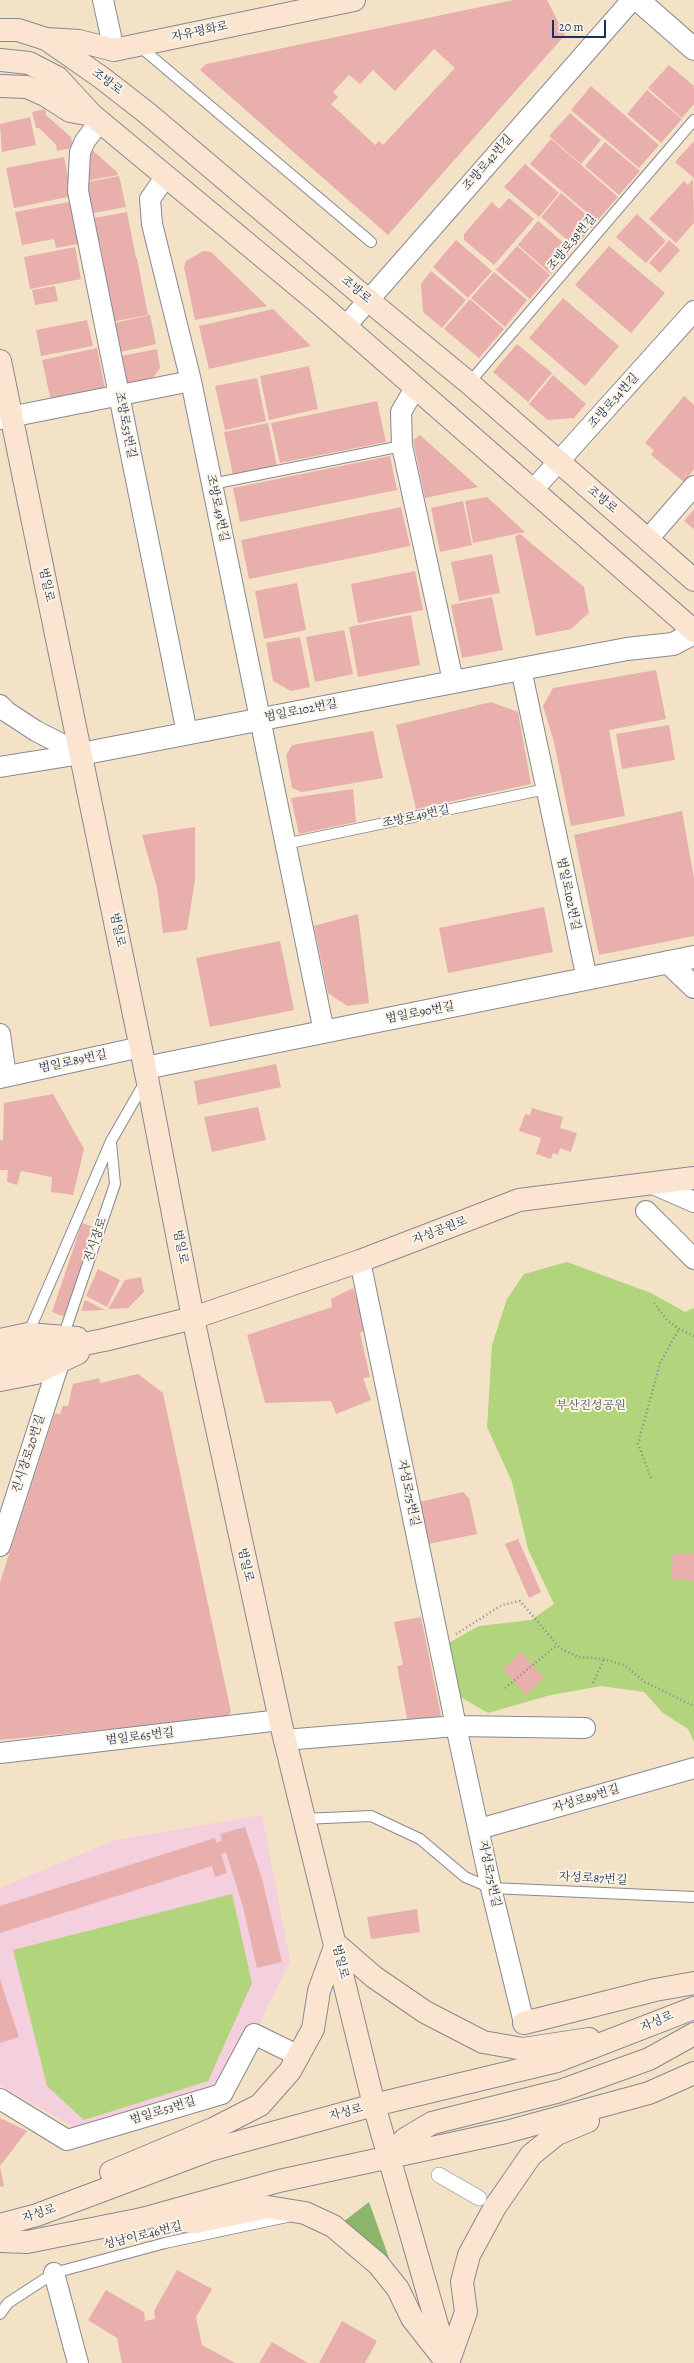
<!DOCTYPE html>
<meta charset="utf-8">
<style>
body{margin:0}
#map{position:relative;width:694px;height:2363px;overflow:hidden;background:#f4e2c6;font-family:Alegreya,serif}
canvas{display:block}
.scale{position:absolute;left:552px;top:20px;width:54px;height:18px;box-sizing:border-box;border:2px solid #1b2f5e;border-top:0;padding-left:5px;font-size:12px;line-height:14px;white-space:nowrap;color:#1b2f5e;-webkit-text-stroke:3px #fcf5e5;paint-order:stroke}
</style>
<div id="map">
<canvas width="694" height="2363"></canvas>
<div class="scale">20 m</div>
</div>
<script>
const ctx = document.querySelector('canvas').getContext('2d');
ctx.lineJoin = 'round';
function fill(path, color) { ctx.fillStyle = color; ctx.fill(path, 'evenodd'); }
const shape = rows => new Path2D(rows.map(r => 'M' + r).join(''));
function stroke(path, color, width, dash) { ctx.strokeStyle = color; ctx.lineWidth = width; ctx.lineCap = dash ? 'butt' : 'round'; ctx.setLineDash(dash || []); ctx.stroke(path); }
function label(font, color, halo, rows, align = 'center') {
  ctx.font = font + ' Alegreya,"Noto Serif KR",serif'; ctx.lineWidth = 4; ctx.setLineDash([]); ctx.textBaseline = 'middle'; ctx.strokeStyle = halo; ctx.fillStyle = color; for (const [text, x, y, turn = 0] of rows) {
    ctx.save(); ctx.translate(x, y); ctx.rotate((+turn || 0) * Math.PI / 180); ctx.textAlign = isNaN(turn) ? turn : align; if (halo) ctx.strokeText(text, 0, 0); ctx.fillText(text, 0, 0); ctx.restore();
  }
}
const built = shape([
 [262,1815,290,1961,254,2034,222,2094,86,2134,0,2085,0,1888,115,1840]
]);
const green = shape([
 [567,1262,651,1293,685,1312,694,1308,694,1742,688,1729,663,1713,644,1692,601,1686,551,1695,488,1713,457,1695,447,1644,479,1626,531,1620,554,1604,528,1549,512,1482,487,1427,492,1345,507,1299,524,1274],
 [232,1894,252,1983,208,2081,84,2120,47,2086,13,1950]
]);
const forest = shape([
 [369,2202,389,2258,343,2222]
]);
const building = shape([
 [514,0,547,0,565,35,388,235,200,70,206,64],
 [434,49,455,68,383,145,379,141,375,145,331,104,338,97,333,92,349,75,360,84,373,70,395,91],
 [669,65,694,86,694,104,682,118,648,88],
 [591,86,659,145,639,168,571,110],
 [647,90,682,119,661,143,627,114],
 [45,109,46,115,71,137,73,148,57,151,56,145,39,128,36,128,32,112],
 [570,113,601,140,581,164,549,136],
 [30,117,36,145,2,152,0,124],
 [551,139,618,197,597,221,530,164],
 [694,141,694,178,675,162],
 [605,142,640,171,619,195,585,166],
 [91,149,117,172,118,175,85,181],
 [64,157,72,196,14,208,6,168],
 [525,164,559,193,539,217,504,187],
 [119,176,126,207,88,214,82,183],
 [693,179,694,223,676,243,649,219,684,181,688,185],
 [561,193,596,223,575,247,541,217],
 [509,198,534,219,494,265,464,240,464,234,492,202,499,209],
 [74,201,78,244,56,248,54,239,22,245,15,212],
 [127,212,136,258,132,259,137,258,148,315,111,322,100,266,104,265,100,244,108,242,94,245,89,219],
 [637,214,666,241,646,263,616,237],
 [538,221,572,250,551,274,518,245],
 [456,240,492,271,468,298,433,267],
 [669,240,680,250,660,273,649,263],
 [517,246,550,275,530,299,496,270],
 [609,246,665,293,631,333,575,285],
 [75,247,81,279,30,289,24,257],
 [203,251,211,252,267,306,195,320,184,267,186,261],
 [431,271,466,300,442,328,423,312,421,284],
 [494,272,527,300,505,327,471,298],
 [55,286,58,301,35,305,32,290],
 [563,298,619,346,585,386,529,338],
 [470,299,504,329,479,358,444,329],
 [273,309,311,346,209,369,199,326],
 [150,315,156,344,116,353,110,324],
 [87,320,93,346,41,356,36,330],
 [517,344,552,373,528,402,493,372],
 [97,348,105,389,51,401,42,360],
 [157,349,160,368,152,379,122,385,116,357],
 [309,366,318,409,269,420,260,376],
 [553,375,586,404,574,418,548,420,529,404],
 [257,378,266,421,225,430,215,386],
 [684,396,694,405,694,469,684,482,651,455,654,450,645,443],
 [377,401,386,442,280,463,271,423],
 [268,423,277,466,233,475,224,432],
 [420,435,478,487,425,498,413,440],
 [390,456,397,490,240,522,233,488],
 [487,497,525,532,473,543,465,501],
 [463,501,472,545,440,552,431,508],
 [401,507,410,546,249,579,241,540],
 [694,509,694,529,684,521],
 [520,534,584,587,589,613,571,629,536,636,515,536],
 [492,554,500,593,459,601,451,562],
 [415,571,423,610,358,623,351,584],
 [297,583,306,630,264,639,255,591],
 [492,597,503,650,462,658,451,605],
 [411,615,420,665,358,677,349,627],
 [344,630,353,674,315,682,306,637],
 [300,637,310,687,291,691,273,681,266,643],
 [656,670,666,719,609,730,625,816,571,826,554,742,543,706,553,688],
 [491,702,518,712,531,784,416,809,396,725],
 [669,725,675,760,622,769,616,734],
 [373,731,383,778,302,792,292,788,286,755,292,745],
 [353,789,356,822,299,834,291,798],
 [682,811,694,878,694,936,599,955,574,835],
 [195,827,195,880,187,930,163,933,157,888,142,835],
 [544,907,553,952,448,973,439,928],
 [358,914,369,1003,347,1006,328,993,314,926],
 [280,941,294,1010,210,1027,196,958],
 [276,1064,281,1087,198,1105,194,1081],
 [53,1094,84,1149,73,1195,51,1192,52,1177,21,1171,17,1185,7,1182,8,1170,0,1170,0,1140,3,1140,4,1103],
 [258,1107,266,1140,212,1152,204,1117],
 [532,1108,563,1117,560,1128,577,1133,571,1152,560,1148,558,1155,553,1153,551,1159,536,1154,541,1138,519,1131,525,1114,530,1115],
 [82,1223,94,1227,65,1317,52,1312],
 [98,1269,120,1280,107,1307,86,1296],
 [141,1277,144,1292,128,1308,108,1309,125,1280],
 [353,1288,367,1328,360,1333,370,1377,363,1378,371,1400,336,1414,331,1401,265,1403,247,1335,332,1307,331,1299],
 [85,1300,105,1310,81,1311],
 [138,1374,163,1393,231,1712,226,1718,0,1740,0,1582,55,1413,60,1414,63,1406,68,1406,73,1384,99,1378,100,1383],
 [463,1492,469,1498,477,1534,428,1544,419,1502],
 [518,1539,541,1592,529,1598,505,1544],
 [673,1553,694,1554,694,1581,671,1579],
 [421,1617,441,1716,408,1723,397,1666,403,1665,394,1622],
 [521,1652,544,1678,526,1695,503,1669],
 [245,1827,262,1879,282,1962,257,1968,243,1907,226,1852,221,1854,227,1873,215,1877,212,1866,0,1933,0,1906,215,1838,216,1843,222,1840,220,1834],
 [417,1909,420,1932,371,1939,367,1917],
 [0,1979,19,2037,0,2043],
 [0,2118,27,2131,0,2166],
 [0,2167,4,2186,0,2187],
 [177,2270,212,2289,196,2317,202,2345,235,2363,122,2363,117,2338,88,2320,106,2290,144,2312,145,2321,155,2319,154,2311],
 [342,2321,377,2341,365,2363,319,2363],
 [272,2342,308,2363,259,2363]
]);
const path = shape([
 [654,1303,667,1320,679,1329,694,1336],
 [651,1478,638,1444,660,1363,679,1329],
 [456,1634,502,1605,520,1601,560,1648,578,1657,604,1659,624,1665,645,1682,694,1706],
 [593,1683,604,1659],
 [505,1688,557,1645]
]);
const service = shape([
 [138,45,371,242],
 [469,383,694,120],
 [212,484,402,446],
 [285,844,546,789],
 [28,1334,111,1141,145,1082],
 [63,1337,115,1184,111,1143],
 [303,1819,371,1816,420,1839,465,1877,491,1888,694,1897],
 [0,2314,8,2303,54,2273,165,2243,287,2217]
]);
const pedestrian = shape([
 [439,2175,479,2198]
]);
const minor = shape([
 [103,0,114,50],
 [100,121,85,141,80,152,78,191,187,733],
 [166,176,150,199,152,224,191,381,324,1032],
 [345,327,632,0],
 [415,388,401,412,402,446,453,681],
 [0,419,191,381],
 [533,490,694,311],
 [648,539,694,486],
 [521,669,587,979],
 [0,705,7,712,36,731,81,754],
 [0,767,81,754],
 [0,1034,6,1076],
 [0,1078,141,1047],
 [653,1184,694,1202],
 [646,1211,694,1259],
 [360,1261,456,1726,491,1888,524,2023],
 [0,1546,59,1363],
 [284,1740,456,1726,585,1728],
 [0,1753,280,1720],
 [479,1829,694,1768],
 [0,2099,67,2140,222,2094,254,2034,299,2056],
 [54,2273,78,2363]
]);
const tertiary = shape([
 [638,0,694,49],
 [81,754,521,669,627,649,673,644,694,633],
 [668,962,694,987],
 [145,1068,694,957]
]);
const secondary = shape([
 [0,30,18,30,46,39,102,78,147,113,368,300,469,383,694,580],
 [47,39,79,41,114,50,354,0],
 [0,60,29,63,58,78,92,115,321,305,694,631],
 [0,86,27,87,45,95,70,111,92,115],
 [0,361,147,1078,193,1318,280,1720,374,2105,448,2363],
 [0,1340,28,1334,77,1338],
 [0,1361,104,1340,193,1318,360,1261,519,1200,694,1178],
 [0,1380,36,1373,78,1353],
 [336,1944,374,1977,425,2012,483,2042,523,2049,589,2039],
 [524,2023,655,1990,694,1983],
 [389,2157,405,2139,432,2123,560,2091,649,2059,694,2034],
 [111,2172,213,2129,260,2105,290,2071,313,2029,319,1991,336,1944],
 [161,2220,196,2222,268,2207,305,2213,333,2226,378,2264,398,2289,412,2318,441,2355],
 [0,2225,37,2215,210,2150,374,2105,557,2061,694,2008],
 [0,2241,27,2242,142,2219,279,2181,506,2132,649,2093,694,2073],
 [448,2363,466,2312,462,2282,469,2255,495,2207,531,2155,557,2134,588,2121]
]);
const streetNames = [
 ["자유평화로",200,32,-12],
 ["조방로",107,82,37],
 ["조방로42번길",488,163,-49],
 ["조방로38번길",572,243,-50],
 ["조방로",356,290,40],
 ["조방로34번길",614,401,-48],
 ["조방로53번길",125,425,79],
 ["조방로",602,500,40],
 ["조방로49번길",217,508,78],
 ["범일로",46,585,78],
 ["범일로102번길",301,711,-11],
 ["조방로49번길",416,817,-12],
 ["범일로102번길",568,894,78],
 ["범일로",117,930,78],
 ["범일로90번길",420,1013,-11],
 ["범일로89번길",73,1062,-12],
 ["자성공원로",440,1231,-21],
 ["진시장로",96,1240,-71],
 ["범일로",180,1247,79],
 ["진시장로20번길",29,1454,-72],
 ["자성로75번길",408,1493,78],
 ["범일로",245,1565,77],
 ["범일로65번길",140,1737,-7],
 ["자성로89번길",586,1799,-17],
 ["자성로75번길",489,1874,78],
 ["자성로87번길",593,1879,3],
 ["범일로",340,1962,76],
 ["자성로",657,2022,-23],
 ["범일로53번길",163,2111,-17],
 ["자성로",346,2113,-15],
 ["자성로",39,2214,-18],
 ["성남이로46번길",143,2236,-14]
];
const parkNames = [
 ["부산진성공원",591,1406]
];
fill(built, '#f4cfdd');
fill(green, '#b1d47d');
fill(forest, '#8cb66c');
fill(building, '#e8afac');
stroke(service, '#888892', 12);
stroke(pedestrian, '#888892', 16);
stroke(minor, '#888892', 22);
stroke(tertiary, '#888892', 24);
stroke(secondary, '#888892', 24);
stroke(path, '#888892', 2.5, [1, 3]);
stroke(service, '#fff', 10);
stroke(pedestrian, '#fff', 15);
stroke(minor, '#fff', 20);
stroke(tertiary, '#fff', 22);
stroke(secondary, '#fce5d0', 22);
label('12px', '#1b2f5e', '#fcf5e5', streetNames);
label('12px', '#405866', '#fcf5e5', parkNames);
</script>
